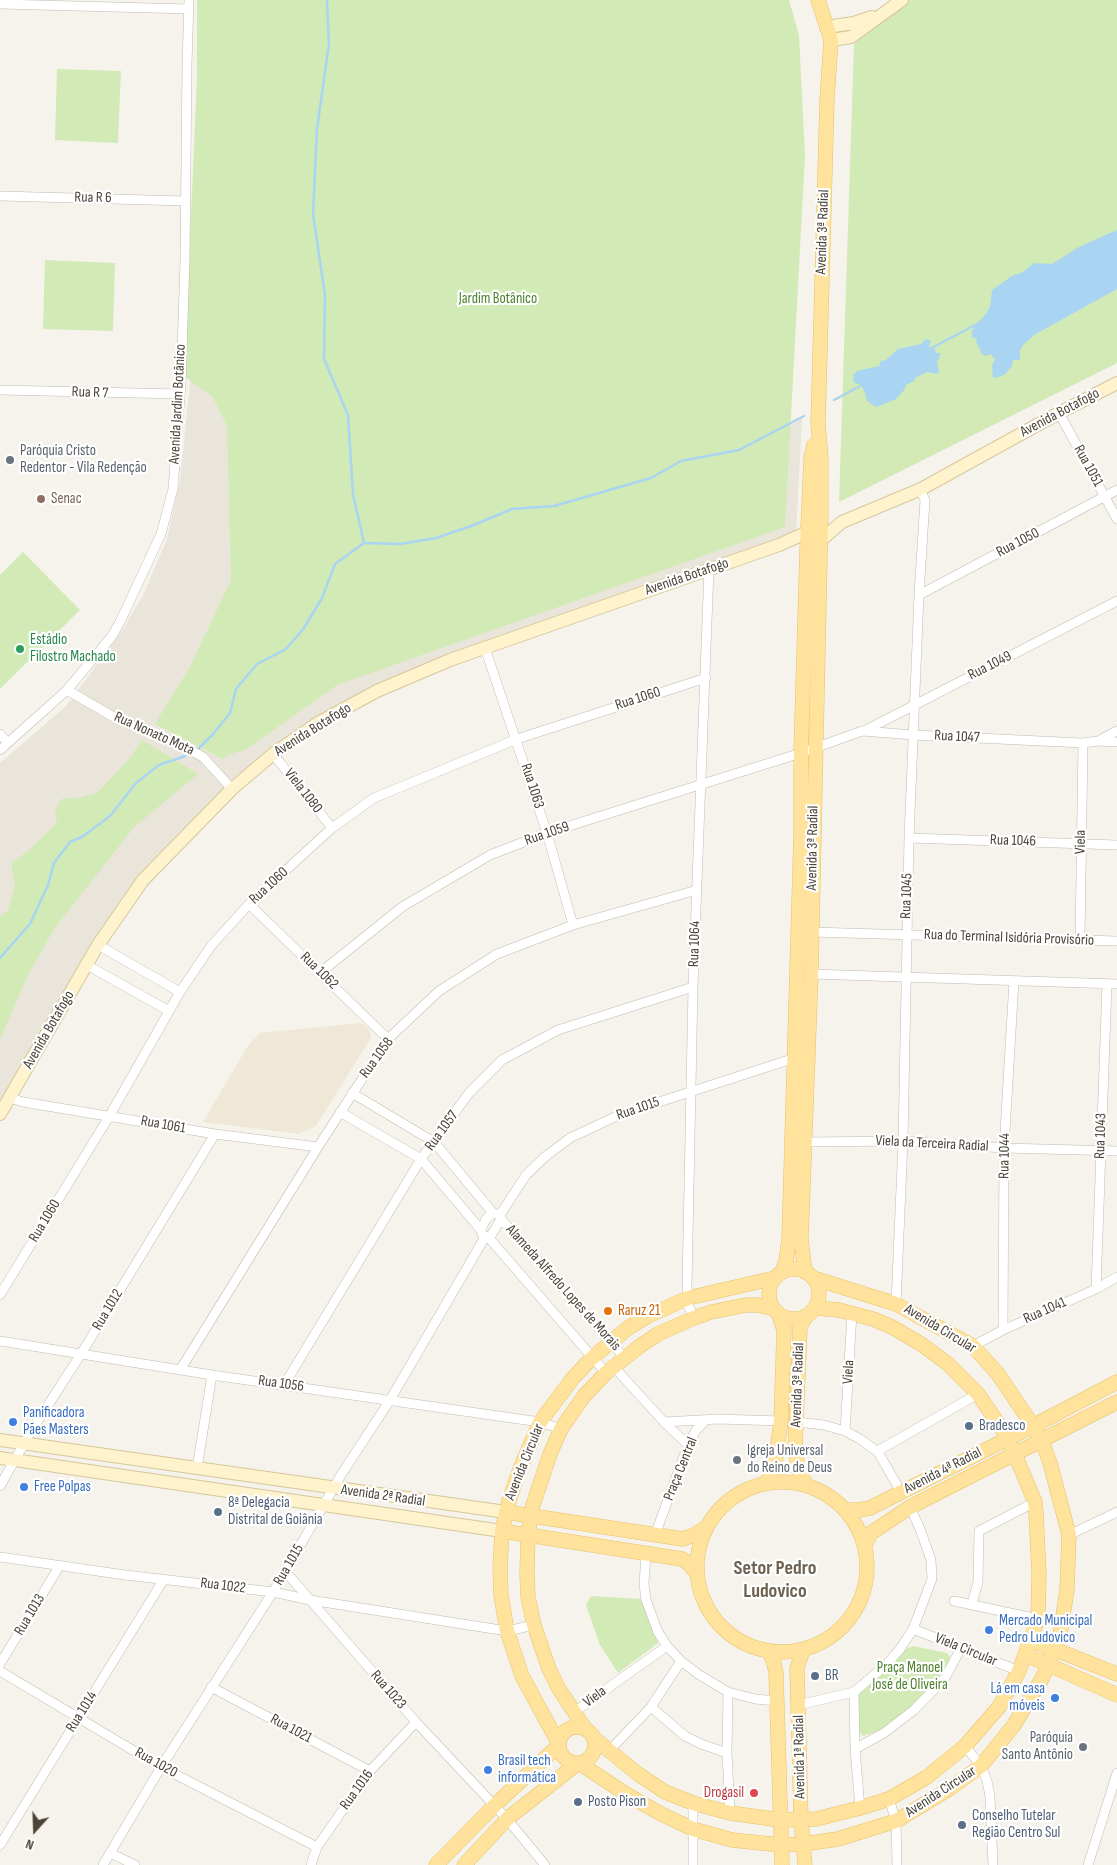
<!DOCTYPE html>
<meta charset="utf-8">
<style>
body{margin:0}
#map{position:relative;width:1117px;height:1865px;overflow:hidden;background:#f6f3ec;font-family:"Sofia Sans Condensed",sans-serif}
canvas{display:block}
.north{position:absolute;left:10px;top:1805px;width:50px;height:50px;-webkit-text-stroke:4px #fff;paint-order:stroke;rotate:200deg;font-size:14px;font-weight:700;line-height:20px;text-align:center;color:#4b4439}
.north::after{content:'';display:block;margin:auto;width:18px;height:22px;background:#4b4439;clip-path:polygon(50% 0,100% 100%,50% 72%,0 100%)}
</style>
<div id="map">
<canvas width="1117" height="1865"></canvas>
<div class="north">N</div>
</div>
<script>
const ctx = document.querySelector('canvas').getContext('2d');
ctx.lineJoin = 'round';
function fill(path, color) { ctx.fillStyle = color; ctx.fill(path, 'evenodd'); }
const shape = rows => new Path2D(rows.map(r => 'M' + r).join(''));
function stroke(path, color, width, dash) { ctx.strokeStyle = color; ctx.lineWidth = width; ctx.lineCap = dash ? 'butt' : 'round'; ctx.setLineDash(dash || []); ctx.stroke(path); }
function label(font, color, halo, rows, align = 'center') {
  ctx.font = font + ' "Sofia Sans Condensed",sans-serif'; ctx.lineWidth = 4.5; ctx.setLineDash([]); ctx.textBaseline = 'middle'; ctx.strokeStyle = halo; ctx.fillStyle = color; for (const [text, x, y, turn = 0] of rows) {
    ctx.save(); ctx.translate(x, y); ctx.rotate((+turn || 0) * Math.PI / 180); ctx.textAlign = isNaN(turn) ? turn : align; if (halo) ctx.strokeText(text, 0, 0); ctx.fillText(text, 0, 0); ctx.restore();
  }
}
const residential = shape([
 [194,343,774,437,802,418,796,534,435,666,329,721,231,795,127,909,0,1114,0,763,66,706,120,634,143,595,167,539,180,481]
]);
const education = shape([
 [361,1023,369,1029,371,1038,316,1126,299,1134,203,1122,247,1047,260,1033]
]);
const green = shape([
 [197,0,789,0,799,35,805,156,785,527,337,685,247,749,228,755,223,759,155,724,190,667,231,580,227,426,212,396,186,378,184,374,197,78],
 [910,0,1117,0,1117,363,839,502,854,44],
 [57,69,121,71,118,143,55,140],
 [45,260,115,263,113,331,43,329],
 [23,552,80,610,0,689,0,575],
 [142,740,198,774,134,827,54,929,28,975,0,1039,0,917,8,910,15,885,11,863,28,851,57,823,55,811,61,799,77,798,97,793,130,758],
 [591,1596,641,1599,658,1643,618,1673,600,1645,586,1605],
 [913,1646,947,1653,950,1657,949,1661,937,1679,909,1709,878,1731,863,1736,858,1731,858,1700,860,1691,882,1673,906,1649]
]);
const water = shape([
 [1117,230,1117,289,1034,335,1024,344,1020,350,1020,360,1013,360,1012,366,1005,374,999,377,993,378,992,365,995,360,991,354,986,356,982,354,976,341,977,338,972,338,972,331,977,323,985,315,990,307,992,290,1012,276,1023,272,1034,263,1052,264,1079,247],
 [926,339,931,341,928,350,930,351,934,347,936,353,940,353,940,356,937,362,939,371,937,374,927,372,915,378,914,381,906,385,905,389,896,399,876,407,866,400,866,395,861,385,855,383,853,379,854,374,857,371,879,366,881,361,886,360,898,349,921,344]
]);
const stream = shape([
 [327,0,329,44,317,129,313,214,325,295,324,359,348,415,353,494,364,543],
 [926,351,977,324],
 [834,400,864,384],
 [197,750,214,733,230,713,236,689,257,664,286,649,304,628,322,598,335,564,364,543,400,544,436,538,474,525,512,509,554,506,651,478,681,461,739,450,804,416],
 [0,958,30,924,48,885,54,863,70,842,82,837,110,816,136,783,159,765,185,756]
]);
const street = shape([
 [0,4,189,9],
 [0,196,186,201],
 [0,390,180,394],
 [1059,413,1117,519],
 [919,595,1117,490],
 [485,648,547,833,573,925],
 [67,690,117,719,181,745,203,757,232,789],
 [864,731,1117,601],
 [0,734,8,743],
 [1100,740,1117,731],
 [0,750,67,690,112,636,121,620,161,534,173,489,181,383,185,259,187,65,189,0],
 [273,754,332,828],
 [909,838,1117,845],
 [249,904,388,1039],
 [812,932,1117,941],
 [1080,940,1083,743],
 [98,945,180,992],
 [87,965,169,1011],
 [321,972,402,907,490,855,547,833,801,753,862,731,914,735,1083,743,1098,741,1117,742],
 [811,974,1117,984],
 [352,1093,434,1142,493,1213],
 [10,1098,23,1102,215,1134,318,1147],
 [340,1112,421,1159,481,1230],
 [806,1142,903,1141,1004,1148,1117,1151],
 [493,1213,500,1215,501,1219,492,1234,488,1238,482,1234,481,1230,486,1219,493,1213],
 [500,1215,526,1175,546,1156,570,1138,619,1115,798,1057],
 [501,1219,624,1357],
 [489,1238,606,1373],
 [1096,1289,1107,984],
 [0,1295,110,1115,180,992,211,946,249,904,332,828,374,798,517,739,706,678],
 [896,1304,903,1141,909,838,919,595,925,500,920,489],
 [694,1318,688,1305,687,1286,693,987,709,569],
 [1003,1330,1004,1148,1014,981],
 [0,1341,212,1375,540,1422,561,1429],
 [973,1346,1003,1330,1096,1289,1117,1277],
 [613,1366,664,1422,688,1445],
 [180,1370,318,1147,388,1039,439,991,497,954,573,925,697,890],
 [284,1385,421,1159,469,1093,502,1060,558,1030,693,987],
 [664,1422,718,1419,781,1421],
 [797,1422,824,1425,845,1431,860,1439,878,1452,901,1492],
 [845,1431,852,1313],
 [878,1452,881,1449,978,1394],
 [197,1468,212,1375],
 [0,1486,30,1433,81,1354,215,1134],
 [655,1535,688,1445,696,1430,705,1421],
 [1069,1535,1117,1512],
 [646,1553,644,1584,646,1600,658,1632,667,1646,681,1661,698,1674,728,1692,755,1699,777,1701],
 [0,1557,125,1575,273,1592,310,1600,507,1631,534,1625],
 [285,1571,416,1722,507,1819,545,1865],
 [954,1601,1038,1619],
 [972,1604,978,1582,979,1531,1035,1502],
 [913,1629,1019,1671],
 [0,1664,60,1565],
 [0,1671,161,1767,317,1847],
 [211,1687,370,1771],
 [728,1692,727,1753,730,1813],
 [854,1692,855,1749,860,1808],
 [798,1705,854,1692,887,1664,900,1649,913,1629,932,1579,931,1560,920,1529,910,1507],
 [651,1707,685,1736,701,1744,727,1753],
 [573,1713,667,1646],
 [965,1746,981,1766,987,1781,990,1796,993,1865],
 [855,1749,884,1733,914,1710,945,1678,961,1648],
 [609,1751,651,1707,681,1661],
 [889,1799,896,1821,897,1865],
 [0,1845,164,1579],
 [110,1853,135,1865],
 [103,1865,161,1767,273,1592,341,1475,390,1400,485,1237],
 [311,1865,317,1847,370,1771,416,1722],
 [693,1865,693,1803],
 [1088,1865,1117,1773]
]);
const secondary = shape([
 [826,27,854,23,872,17],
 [831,40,851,37,902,0],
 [820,541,842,522,921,489,1059,413,1117,383],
 [0,1114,98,945,143,880,232,789,273,754,318,723,377,691,450,660,779,545,808,532],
 [0,1440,506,1512],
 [0,1458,502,1531]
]);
const primary = shape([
 '769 1294a25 25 0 1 1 50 0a25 25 0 1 1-50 0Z',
 [782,1272,786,1261,789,1239,801,833,801,753,807,550,811,458,814,445],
 [805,1272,801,1240,811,974,821,512,821,458,818,424,827,100,831,40,818,0],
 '697 1567a85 85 0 1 1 170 0a85 85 0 1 1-170 0Z',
 [767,1482,775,1464,781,1421,784,1330,778,1313],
 [806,1485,798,1469,795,1449,800,1327,806,1316],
 [846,1510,859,1510,870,1508,1033,1426,1117,1382],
 [506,1512,683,1539,694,1535,705,1528],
 [502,1531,682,1559,690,1565,696,1573],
 [865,1545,871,1533,910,1507,1117,1402],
 [1031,1640,1117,1674],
 [803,1650,797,1668,801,1820,805,1865],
 [769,1652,774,1663,776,1673,782,1865],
 [1026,1655,1117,1695],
 '559 1745a18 18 0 1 1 36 0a18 18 0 1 1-36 0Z',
 [584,1727,559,1689,549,1669,534,1625,528,1597,527,1574,528,1534,533,1505,550,1454,561,1429,584,1396,606,1373,640,1346,658,1334,694,1318,711,1312,746,1305,758,1305,774,1309],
 [595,1739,638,1774,665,1792,693,1803,730,1813,780,1820,816,1819,860,1808,889,1799,927,1777,965,1746,999,1707,1019,1671,1038,1619,1039,1573,1036,1513,1035,1502,1008,1438,978,1394,948,1364,921,1344,892,1327,873,1319,839,1310,815,1308],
 [559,1744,522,1676,507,1631,501,1595,500,1568,502,1531,509,1501,520,1469,540,1422,573,1378,593,1357,628,1328,648,1316,688,1298,775,1278],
 [579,1763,626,1794,661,1814,693,1829,732,1840,781,1845,803,1844,838,1839,896,1821,949,1789,981,1766,1014,1725,1043,1677,1060,1635,1067,1590,1069,1535,1050,1463,1042,1441,1033,1426,998,1374,973,1346,896,1304,813,1278],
 [436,1865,494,1806,559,1745],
 [464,1865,507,1819,578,1763]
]);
const markers = [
 [10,460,5,"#6b7280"],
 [41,499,5,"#8d6e63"],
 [20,649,5,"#2e9e5b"],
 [608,1311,5,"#e8710a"],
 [13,1422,5,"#3f7fe0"],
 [969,1426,5,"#5c6f8a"],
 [737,1460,5,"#6b7280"],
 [24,1487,5,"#3f7fe0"],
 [218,1512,5,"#5c6f8a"],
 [989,1630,5,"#3f7fe0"],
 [815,1676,5,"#5c6f8a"],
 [1055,1698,5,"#3f7fe0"],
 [1083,1747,5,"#6b7280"],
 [488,1770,5,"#3f7fe0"],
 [754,1793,5,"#e0444e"],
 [578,1802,5,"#5c6f8a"],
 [962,1825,5,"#5c6f8a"]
];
const streetNames = [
 ["Rua R 6",93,198,1],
 ["Avenida 3ª Radial",823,232,-88],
 ["Rua R 7",90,393,2],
 ["Avenida Jardim Botânico",178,404,-87],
 ["Avenida Botafogo",1060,413,-28],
 ["Rua 1051",1088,466,61],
 ["Rua 1050",1018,543,-28],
 ["Avenida Botafogo",687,577,-19],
 ["Rua 1049",990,666,-27],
 ["Rua 1060",638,699,-18],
 ["Avenida Botafogo",313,730,-32],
 ["Rua Nonato Mota",154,734,24],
 ["Rua 1047",957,737,3],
 ["Rua 1063",532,786,72],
 ["Viela 1080",303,791,52],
 ["Rua 1059",547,834,-19],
 ["Rua 1046",1013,841,2],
 ["Viela",1081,842,-89],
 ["Avenida 3ª Radial",813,848,-89],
 ["Rua 1060",269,886,-43],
 ["Rua 1045",907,896,-88],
 ["Rua do Terminal Isidória Provisório",1009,938,2],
 ["Rua 1064",695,944,-88],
 ["Rua 1062",319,971,44],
 ["Avenida Botafogo",49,1030,-60],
 ["Rua 1058",377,1058,-54],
 ["Rua 1015",638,1109,-19],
 ["Rua 1061",163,1125,10],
 ["Rua 1057",442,1131,-54],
 ["Rua 1043",1101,1136,-88],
 ["Viela da Terceira Radial",932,1144,3],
 ["Rua 1044",1005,1156,-89],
 ["Rua 1060",45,1221,-59],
 ["Alameda Alfredo Lopes de Morais",563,1288,48],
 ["Rua 1012",108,1310,-59],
 ["Rua 1041",1045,1311,-24],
 ["Avenida Circular",940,1329,31],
 ["Viela",849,1372,-87],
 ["Rua 1056",281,1384,8],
 ["Avenida 3ª Radial",798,1385,-88],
 ["Avenida Circular",525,1462,-68],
 ["Praça Central",681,1469,-68],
 ["Avenida 4ª Radial",943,1471,-27],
 ["Avenida 2ª Radial",383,1496,8],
 ["Rua 1015",289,1565,-60],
 ["Rua 1022",223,1586,7],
 ["Rua 1013",30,1615,-59],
 ["Viela Circular",966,1650,22],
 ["Rua 1023",388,1690,49],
 ["Viela",595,1697,-36],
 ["Rua 1014",82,1712,-58],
 ["Rua 1021",291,1729,28],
 ["Avenida 1ª Radial",800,1757,-91],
 ["Rua 1020",156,1763,29],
 ["Rua 1016",357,1790,-54],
 ["Avenida Circular",941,1792,-33]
];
const parkNames = [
 ["Jardim Botânico",498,299],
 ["Praça Manoel",910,1668],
 ["José de Oliveira",910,1685]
];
const worshipNames = [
 ["Paróquia Cristo",20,451],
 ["Redentor - Vila Redenção",20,468],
 ["Igreja Universal",747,1451],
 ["do Reino de Deus",747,1468],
 ["Paróquia",1073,1738,"right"],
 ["Santo Antônio",1073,1755,"right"]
];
const educationNames = [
 ["Senac",51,499]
];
const leisureNames = [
 ["Estádio",30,640],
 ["Filostro Machado",30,657]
];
const foodNames = [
 ["Raruz 21",618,1311]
];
const shopNames = [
 ["Panificadora",23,1413],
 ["Pães Masters",23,1430],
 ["Free Polpas",34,1487],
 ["Mercado Municipal",999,1621],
 ["Pedro Ludovico",999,1638],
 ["Lá em casa",1045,1689,"right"],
 ["móveis",1045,1706,"right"],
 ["Brasil tech",498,1761],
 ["informática",498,1778]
];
const serviceNames = [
 ["Bradesco",979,1426],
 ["8ª Delegacia",228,1503],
 ["Distrital de Goiânia",228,1520],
 ["BR",825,1676],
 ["Posto Pison",588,1802],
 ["Conselho Tutelar",972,1816],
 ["Região Centro Sul",972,1833]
];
const healthNames = [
 ["Drogasil",744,1793]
];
const districtNames = [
 ["Setor Pedro",775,1569],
 ["Ludovico",775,1592]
];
fill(residential, '#eae5da');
fill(education, '#efe8d6');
fill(green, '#d2eab5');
fill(water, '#a9d4f2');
stroke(stream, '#a9d4f2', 2.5);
stroke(street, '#c2bbae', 10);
stroke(secondary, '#d6c79b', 14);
stroke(primary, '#e6c16a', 15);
stroke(street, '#fff', 9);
stroke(secondary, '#fff3cd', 12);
stroke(primary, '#ffe39c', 14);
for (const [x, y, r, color] of markers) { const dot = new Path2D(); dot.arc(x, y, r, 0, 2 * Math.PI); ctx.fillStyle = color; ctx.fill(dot); stroke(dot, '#fff', 2); }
label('15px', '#4b4439', '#fff', streetNames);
label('15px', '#4a7f2a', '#fff', parkNames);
label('15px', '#5b616d', '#fff', worshipNames, 'left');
label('15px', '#785e54', '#fff', educationNames, 'left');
label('15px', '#27864d', '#fff', leisureNames, 'left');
label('15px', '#c56008', '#fff', foodNames, 'left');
label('15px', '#366cbe', '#fff', shopNames, 'left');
label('15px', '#4e5e75', '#fff', serviceNames, 'left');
label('15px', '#be3a42', '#fff', healthNames, 'right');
label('bold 20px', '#6e6250', '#fff', districtNames);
</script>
